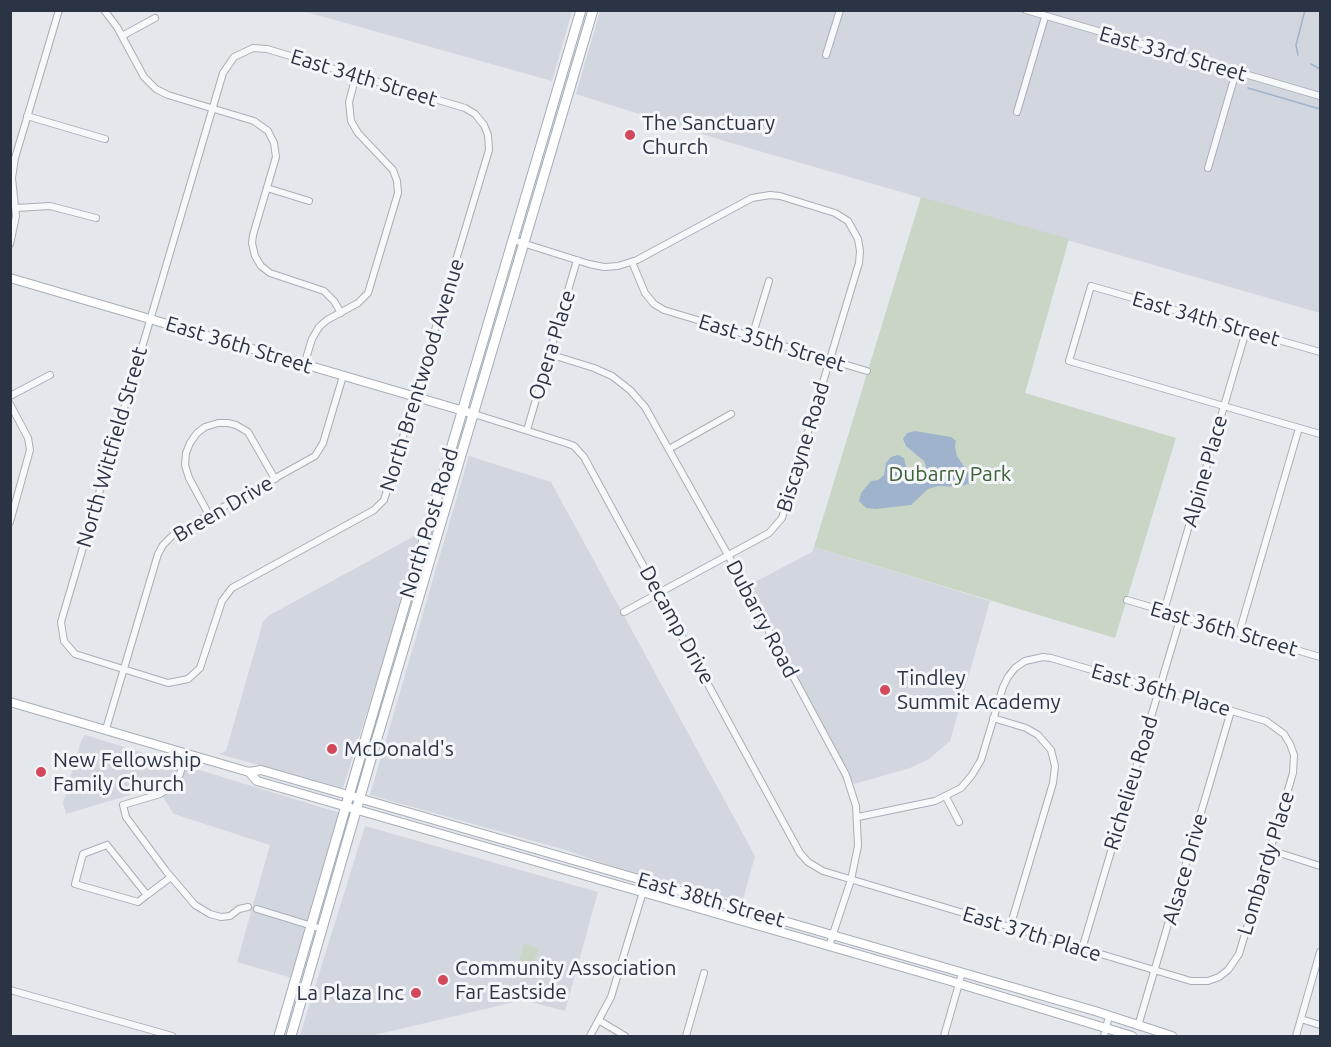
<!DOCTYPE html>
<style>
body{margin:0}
#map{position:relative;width:1331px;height:1047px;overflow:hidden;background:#e4e7ec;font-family:Ubuntu,sans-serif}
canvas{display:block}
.frame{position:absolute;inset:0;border:12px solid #2b3445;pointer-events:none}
</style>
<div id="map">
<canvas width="1331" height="1047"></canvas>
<div class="frame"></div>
</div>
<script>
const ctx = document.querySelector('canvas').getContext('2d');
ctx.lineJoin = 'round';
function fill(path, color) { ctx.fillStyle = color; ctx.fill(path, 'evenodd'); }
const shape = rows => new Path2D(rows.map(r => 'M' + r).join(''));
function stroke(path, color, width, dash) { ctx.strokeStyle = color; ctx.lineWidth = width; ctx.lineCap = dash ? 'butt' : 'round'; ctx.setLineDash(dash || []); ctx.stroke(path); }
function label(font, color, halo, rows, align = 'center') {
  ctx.font = font + ' Ubuntu,sans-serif'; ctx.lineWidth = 6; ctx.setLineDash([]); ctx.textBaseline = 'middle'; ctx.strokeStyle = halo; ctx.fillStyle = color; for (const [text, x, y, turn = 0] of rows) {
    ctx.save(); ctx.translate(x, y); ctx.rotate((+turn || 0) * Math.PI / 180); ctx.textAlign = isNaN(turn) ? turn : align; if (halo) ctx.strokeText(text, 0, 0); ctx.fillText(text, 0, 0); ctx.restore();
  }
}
const built = shape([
 [303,11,572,11,552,81],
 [600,11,1320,11,1320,313,728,142,576,94],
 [469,456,551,482,755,856,743,899,729,898,610,866,569,851,370,795],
 [420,533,422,537,343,788,219,754,226,751,263,622,268,616],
 [814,547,990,601,950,741,929,759,910,768,854,784,749,585,812,552],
 [85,735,340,813,292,978,237,962,270,845,174,814,156,787,66,814,63,803,81,741],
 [365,826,598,892,565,1011,523,1000,370,1036,300,1035]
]);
const green = shape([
 [921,197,1069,239,1025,393,1176,438,1115,638,814,547],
 [524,944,538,948,529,980,515,977]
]);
const water = shape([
 [915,431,951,437,956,441,955,447,957,456,969,474,970,483,960,487,938,486,928,489,911,505,876,509,866,508,859,501,861,493,871,481,878,480,884,475,886,463,891,457,898,455,904,458,908,475,914,481,920,482,926,477,927,470,924,461,906,446,903,439,907,433]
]);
const stream = shape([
 [1298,55,1296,45,1305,10],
 [1311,64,1320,69],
 [1248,88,1320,109]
]);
const street = shape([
 [104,10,117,27,144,77,156,89,168,95,254,121,268,131,274,143,276,157,253,235,252,243,255,256,261,266,270,273,324,291,334,301,341,313],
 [1026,10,1320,96],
 [122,36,155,18],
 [253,48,267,49,465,108,475,114,484,125,488,135,489,150,384,500,374,510,232,588,222,601,200,668,188,679,168,683,75,654,64,641,61,622,223,73,234,57,253,48],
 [826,55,840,10],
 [1017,112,1045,17],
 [27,116,105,139],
 [1208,168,1236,72],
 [267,188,309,201],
 [16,208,50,206,96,218],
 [513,240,589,264,604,267,618,266,637,260,752,198,770,195,780,196,835,213,848,221,858,239,860,251,859,263,782,518,769,533,624,612],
 [10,244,16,216,12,178,15,158,59,10],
 [632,262,645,293,654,304,664,310,867,371],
 [752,337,769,281],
 [1320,352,1091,286,1069,361,1320,434],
 [549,354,594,368,612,376,630,390,645,407,728,555,846,775,856,806,858,846,851,880,829,946],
 [304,365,312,339,319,327,327,320,358,303,368,293,398,193,397,181,393,170,358,133,351,121,349,102,356,76],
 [10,396,50,375],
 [10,404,28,438,30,450,10,522],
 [474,414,566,443,574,446,584,457,800,853,808,862,823,871,1191,981,1208,981,1219,977,1228,970,1239,954,1293,773,1294,755,1290,744,1284,734,1266,721,1051,658,1043,657,1025,661,1015,668,1008,677,1003,687,981,760,972,775,961,788,935,801,858,817],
 [527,430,577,260],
 [669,449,731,414],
 [209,515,189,478,185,465,186,453,190,443,197,433,205,427,218,423,228,423,236,425,248,432,275,479],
 [1127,600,1320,657],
 [1164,611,1246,331],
 [1239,633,1299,428],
 [993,718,1026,728,1038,735,1051,750,1055,766,1053,783,1010,927],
 [106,729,158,554,163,545,173,535,315,456,323,443,343,376],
 [186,753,180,774,172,786,160,794,123,805,126,817,166,871,195,905,210,914,221,917,230,916,239,909,248,907],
 [946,797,959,822],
 [107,845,147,895,138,902,75,884,83,854,107,845],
 [1270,850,1320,866],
 [147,895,171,877],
 [257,909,322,929],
 [1082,949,1181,616],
 [10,990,172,1036],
 [1301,1019,1320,1025],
 [600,1021,625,1036],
 [1138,1026,1231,711],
 [590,1036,611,997,646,882],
 [686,1036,704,973],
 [944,1036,962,973],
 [1104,1036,1109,1016],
 [1296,1036,1320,952]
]);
const secondary = shape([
 [10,278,474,414],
 [10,702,249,772,261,770,414,814,1095,1011,1172,1036],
 [249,772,257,781,292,791,947,980,1132,1036]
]);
const primary = shape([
 [279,1036,382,682,581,10],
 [291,1036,375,745,593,10]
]);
const markers = [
 [630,135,6,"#d1495b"],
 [885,690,6,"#d1495b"],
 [332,749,6,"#d1495b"],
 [41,772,6,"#d1495b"],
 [443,980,6,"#d1495b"],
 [416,993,6,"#d1495b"]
];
const streetNames = [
 ["East 33rd Street",1173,54,16],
 ["East 34th Street",364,78,17],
 ["East 34th Street",1206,319,16],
 ["East 35th Street",772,343,17],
 ["East 36th Street",239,345,17],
 ["Opera Place",552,345,-73],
 ["North Brentwood Avenue",422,375,-73],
 ["North Wittfield Street",112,447,-74],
 ["Biscayne Road",803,447,-73],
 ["Alpine Place",1205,471,-74],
 ["Breen Drive",223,509,-30],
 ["North Post Road",429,523,-73],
 ["Dubarry Road",762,619,62],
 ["Decamp Drive",677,625,61],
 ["East 36th Street",1224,629,16],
 ["East 36th Place",1161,690,16],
 ["Richelieu Road",1131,783,-73],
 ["Lombardy Place",1266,863,-73],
 ["Alsace Drive",1185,869,-74],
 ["East 38th Street",711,900,16],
 ["East 37th Place",1032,934,17]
];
const poiNames = [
 ["The Sanctuary",642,123],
 ["Church",642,147],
 ["Tindley",897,678],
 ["Summit Academy",897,702],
 ["McDonald's",344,749],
 ["New Fellowship",53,760],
 ["Family Church",53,784],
 ["Community Association",455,968],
 ["Far Eastside",455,992],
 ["La Plaza Inc",404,993,"right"]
];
const parkNames = [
 ["Dubarry Park",950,474]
];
fill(built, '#d2d6de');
fill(green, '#c9d6c5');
fill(water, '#9fb4cc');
stroke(stream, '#9fb4cc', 1.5);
stroke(street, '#a9aeb7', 8);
stroke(secondary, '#a9aeb7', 10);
stroke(primary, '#a3abb8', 11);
stroke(street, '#f7f8fa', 6);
stroke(secondary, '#fff', 8);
stroke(primary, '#fff', 9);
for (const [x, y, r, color] of markers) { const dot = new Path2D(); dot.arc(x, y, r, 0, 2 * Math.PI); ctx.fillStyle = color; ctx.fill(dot); stroke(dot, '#f4f6f9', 2); }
label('21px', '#2b3445', '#f4f6f9', streetNames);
label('21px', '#2b3445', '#f4f6f9', poiNames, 'left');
label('21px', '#3f6138', '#f4f6f9', parkNames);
</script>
